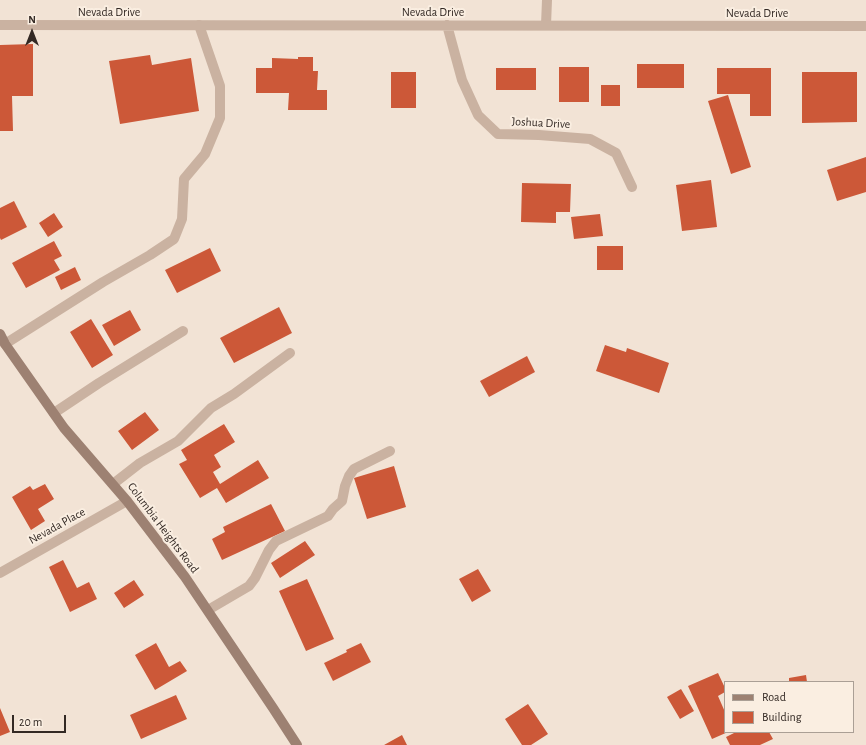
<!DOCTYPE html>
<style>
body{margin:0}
#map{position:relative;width:866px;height:745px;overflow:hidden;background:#f2e3d5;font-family:"Alegreya Sans",sans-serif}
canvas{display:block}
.legend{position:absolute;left:724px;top:681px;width:130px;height:52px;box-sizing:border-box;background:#faeee1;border:1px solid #aa9f95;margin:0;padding:5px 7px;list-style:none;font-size:12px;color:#332924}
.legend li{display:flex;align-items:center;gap:8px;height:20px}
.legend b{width:20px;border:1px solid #aa9f95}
.north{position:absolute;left:12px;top:12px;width:40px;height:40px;-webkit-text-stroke:3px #faeee1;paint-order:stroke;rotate:0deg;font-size:11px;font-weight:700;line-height:16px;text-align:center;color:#332924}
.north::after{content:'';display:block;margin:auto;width:14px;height:18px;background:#332924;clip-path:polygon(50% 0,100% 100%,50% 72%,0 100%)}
.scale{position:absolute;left:12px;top:715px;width:54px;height:18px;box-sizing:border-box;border:2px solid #332924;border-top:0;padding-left:5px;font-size:12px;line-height:14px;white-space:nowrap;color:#332924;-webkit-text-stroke:3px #faeee1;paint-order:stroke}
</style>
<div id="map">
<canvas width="866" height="745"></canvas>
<ul class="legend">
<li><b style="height:5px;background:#9d8172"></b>Road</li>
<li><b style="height:11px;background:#cc5838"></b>Building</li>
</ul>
<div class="north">N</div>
<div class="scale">20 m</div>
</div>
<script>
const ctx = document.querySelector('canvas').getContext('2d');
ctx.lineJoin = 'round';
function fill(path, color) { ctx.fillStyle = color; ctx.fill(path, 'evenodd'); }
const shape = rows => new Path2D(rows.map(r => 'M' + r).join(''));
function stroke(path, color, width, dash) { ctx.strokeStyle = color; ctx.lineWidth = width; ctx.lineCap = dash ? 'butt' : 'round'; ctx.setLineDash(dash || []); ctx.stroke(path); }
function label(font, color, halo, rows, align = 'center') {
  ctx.font = font + ' "Alegreya Sans",sans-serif'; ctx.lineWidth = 4; ctx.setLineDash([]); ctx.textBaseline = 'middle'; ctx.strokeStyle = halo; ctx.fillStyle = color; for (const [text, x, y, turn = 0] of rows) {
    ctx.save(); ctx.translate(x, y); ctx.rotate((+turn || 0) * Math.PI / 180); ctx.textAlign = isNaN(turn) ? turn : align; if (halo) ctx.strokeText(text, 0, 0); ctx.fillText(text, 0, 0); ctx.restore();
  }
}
const building = shape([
 [33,44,33,96,12,96,13,131,0,131,0,45],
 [150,55,152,65,191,58,199,111,120,124,109,61],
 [298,57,313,57,313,71,318,71,317,90,327,90,327,110,288,110,289,93,256,93,256,68,272,68,272,58,298,59],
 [637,64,684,64,684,88,637,88],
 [559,67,589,67,589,102,559,102],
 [496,68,536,68,536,90,496,90],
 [717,68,771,68,771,116,750,116,750,94,717,94],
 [391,72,416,72,416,108,391,108],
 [802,72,857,72,857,122,802,123],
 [601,85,620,85,620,106,601,106],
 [728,95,751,167,731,174,708,101],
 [866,157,866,192,837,201,827,170],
 [711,180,717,227,682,231,676,185],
 [522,183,571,184,570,212,556,212,556,223,521,222],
 [14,201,27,227,1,240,0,238,0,208],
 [54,213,63,227,48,237,39,223],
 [600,214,603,236,574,239,571,217],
 [54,241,62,256,54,260,60,270,26,288,12,263],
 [597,246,623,246,623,270,597,270],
 [210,248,221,271,177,293,165,270],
 [75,267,81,280,61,290,55,277],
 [279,307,292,333,234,363,220,338],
 [130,310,141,330,114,346,102,325],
 [91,319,113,355,92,368,70,332],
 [605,345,626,352,627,348,669,363,659,393,596,371],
 [527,356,535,372,489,397,480,381],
 [145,412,159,430,132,450,118,431],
 [224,424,235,442,214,455,221,467,213,472,220,484,258,460,269,478,226,503,217,488,200,498,179,464,187,460,181,450],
 [394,466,406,507,367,519,354,478],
 [45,484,54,499,38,509,45,521,31,530,12,497,30,486,33,490],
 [271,504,285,531,222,560,212,539,225,532,223,527],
 [305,541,315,555,280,578,271,563],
 [63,560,77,588,89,582,97,599,70,612,49,567],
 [478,569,491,591,472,602,459,579],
 [307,579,334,639,306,651,279,591],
 [134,580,144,595,124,608,114,593],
 [156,643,169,667,180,661,187,671,155,690,135,655],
 [361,643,371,662,333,681,324,663,347,652,346,650],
 [718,673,725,688,725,692,718,696,725,712,725,732,728,732,712,739,688,686],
 [806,675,807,682,789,682,789,678],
 [681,689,694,711,680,719,667,697],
 [176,695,187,719,141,739,130,715],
 [528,704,548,734,531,745,522,745,505,719],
 [0,708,10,732,0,736],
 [736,732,769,732,773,739,760,745,730,745,726,737],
 [402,735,407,745,384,745]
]);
const lane = shape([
 [546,25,547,0],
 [5,344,103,282,150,255,174,239,182,219,184,179,205,154,220,118,220,86,199,25],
 [54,413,99,383,183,331],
 [113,484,140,463,178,441,211,408,234,394,290,353],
 [208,610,249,586,255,578,269,550,276,541,328,516,333,509,342,501,345,486,349,476,354,469,390,451]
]);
const street = shape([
 [0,25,866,26],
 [447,25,462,80,478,115,498,134,539,135,590,139,616,153,632,187],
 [0,573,127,501]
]);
const secondary = shape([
 [0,334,5,344,64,428,127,501,185,577,273,708,297,745]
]);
const streetNames = [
 ["Nevada Drive",109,12],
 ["Nevada Drive",433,12],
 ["Nevada Drive",757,13],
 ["Joshua Drive",541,123,3],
 ["Nevada Place",57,526,-29],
 ["Columbia Heights Road",163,528,53]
];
fill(building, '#cc5838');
stroke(lane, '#cab2a1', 10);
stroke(street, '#cab2a1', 10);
stroke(secondary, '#9d8172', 10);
label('12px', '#332924', '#faeee1', streetNames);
</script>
